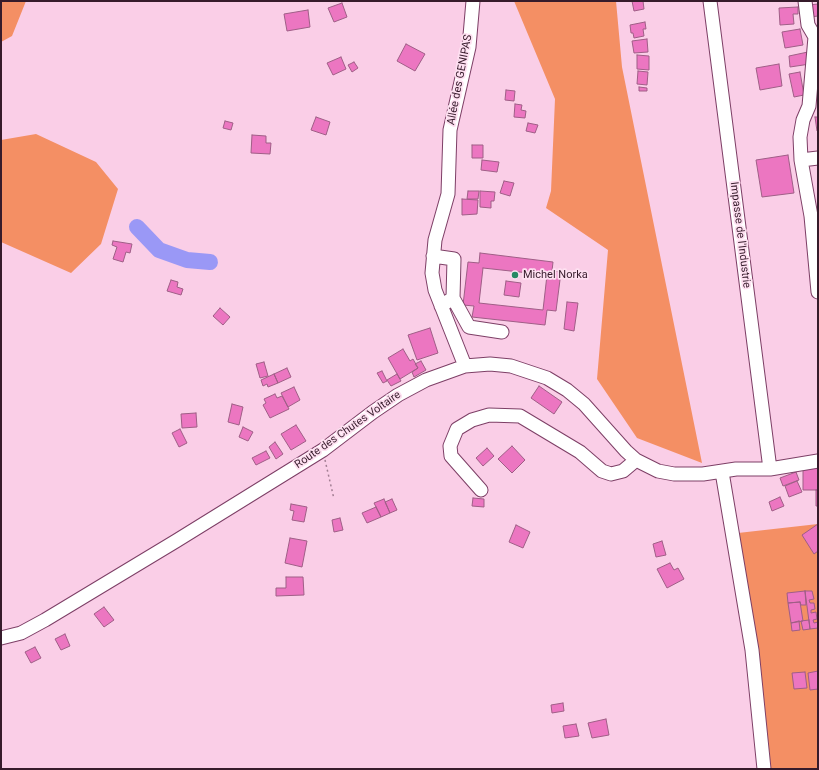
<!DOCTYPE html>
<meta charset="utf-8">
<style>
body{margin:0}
#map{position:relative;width:819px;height:770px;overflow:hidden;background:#facee7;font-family:Roboto,sans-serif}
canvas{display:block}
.frame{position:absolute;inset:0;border:2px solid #361b2b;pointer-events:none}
</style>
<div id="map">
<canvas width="819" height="770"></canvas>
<div class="frame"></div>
</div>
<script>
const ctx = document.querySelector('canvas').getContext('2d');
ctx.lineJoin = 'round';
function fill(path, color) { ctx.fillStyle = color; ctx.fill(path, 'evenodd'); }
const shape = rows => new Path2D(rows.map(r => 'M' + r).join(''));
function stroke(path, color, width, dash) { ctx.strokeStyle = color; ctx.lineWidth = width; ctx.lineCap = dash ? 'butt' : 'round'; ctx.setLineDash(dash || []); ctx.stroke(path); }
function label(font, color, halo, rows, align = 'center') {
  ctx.font = font + ' Roboto,sans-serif'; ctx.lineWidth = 3.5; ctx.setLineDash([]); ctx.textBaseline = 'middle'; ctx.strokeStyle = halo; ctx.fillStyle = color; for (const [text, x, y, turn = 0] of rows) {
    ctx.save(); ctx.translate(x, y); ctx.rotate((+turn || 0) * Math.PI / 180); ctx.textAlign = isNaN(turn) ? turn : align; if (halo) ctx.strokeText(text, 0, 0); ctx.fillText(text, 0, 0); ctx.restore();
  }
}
const green = shape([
 [1,1,26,1,12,36,1,42],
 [514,1,616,1,622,67,702,463,637,438,597,379,608,250,546,208,551,191,555,99],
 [36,134,96,162,118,189,101,244,71,273,1,242,1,140],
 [818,524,818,769,771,769,759,654,738,533]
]);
const river = shape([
 [137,227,159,250,187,260,210,262]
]);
const building = shape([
 [632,1,643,1,644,9,634,11,632,1],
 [342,3,347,17,334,22,328,8,342,3],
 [818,4,818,16,810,17,809,5,818,4],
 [798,7,798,14,793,14,794,24,780,25,779,8,798,7],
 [308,10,310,27,287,31,284,14,308,10],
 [645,22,646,29,643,29,644,36,634,38,633,33,631,33,630,25,645,22],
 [800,29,803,45,785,48,782,32,800,29],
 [647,39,648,52,634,53,632,41,647,39],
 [406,44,425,54,415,71,397,61,406,44],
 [808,52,810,64,790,67,789,56,808,52],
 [637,55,649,56,649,70,637,69,637,55],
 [341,57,346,69,333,75,327,63,341,57],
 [354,62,358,68,352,72,348,65,354,62],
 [779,64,782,86,760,90,756,68,779,64],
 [638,71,648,72,647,85,637,84,638,71],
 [800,72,804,95,794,97,789,74,800,72],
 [639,87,647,88,647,91,639,91,639,87],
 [506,90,515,91,514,101,505,100,506,90],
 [515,104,522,105,521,110,526,111,525,118,514,117,515,104],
 [316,117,330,122,326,135,311,130,316,117],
 [815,117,818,117,818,131,817,131,815,117],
 [225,121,233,123,231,130,223,128,225,121],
 [528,123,538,125,535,133,526,131,528,123],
 [252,135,266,136,266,143,271,143,270,154,251,153,252,135],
 [472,145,483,145,483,158,472,158,472,145],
 [788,155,794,193,762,197,756,160,788,155],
 [482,160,499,162,497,172,481,170,482,160],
 [504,181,514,183,510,196,500,193,504,181],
 [468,191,479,191,478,199,467,199,468,191],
 [480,191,495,192,494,201,491,201,491,208,480,207,480,191],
 [462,199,478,200,477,214,462,215,462,199],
 [113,241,132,244,130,253,126,252,123,262,113,259,117,247,112,245,113,241],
 [480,253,553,262,552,271,561,272,556,311,547,310,545,325,472,317,474,306,463,305,468,262,479,263,480,253],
 [483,268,547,275,543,310,479,303,483,268],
 [171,280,178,282,177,287,183,289,181,295,167,291,171,280],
 [506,281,521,283,519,297,504,295,506,281],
 [567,302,578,303,574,331,564,329,567,302],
 [220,308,230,317,223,325,213,316,220,308],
 [430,328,438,353,417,360,408,335,430,328],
 [403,349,410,361,413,359,418,368,400,379,388,358,403,349],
 [421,361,426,370,414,377,412,372,418,368,415,364,421,361],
 [264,362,268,376,260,378,256,364,264,362],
 [287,368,291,377,278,383,274,374,287,368],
 [382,371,387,381,383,383,377,373,382,371],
 [274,374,278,383,268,387,267,384,263,386,261,380,274,374],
 [397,374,401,381,391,386,387,380,397,374],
 [539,386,562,402,554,414,531,398,539,386],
 [294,387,300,400,288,407,281,393,294,387],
 [275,394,277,398,282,396,289,409,270,418,263,405,266,403,264,399,275,394],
 [232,404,243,407,239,425,228,422,232,404],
 [196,413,197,427,182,428,181,414,196,413],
 [296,425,306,441,291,450,281,434,296,425],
 [243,427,253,432,248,441,239,437,243,427],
 [180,429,187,443,179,447,172,433,180,429],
 [275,442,283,454,276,459,269,447,275,442],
 [512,446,525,460,512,473,498,459,512,446],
 [487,448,494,456,483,466,476,458,487,448],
 [266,451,270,458,256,465,252,458,266,451],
 [803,468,818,468,818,490,803,490,803,468],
 [796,472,799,480,783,486,780,478,796,472],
 [797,481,802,492,789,497,785,486,797,481],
 [816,490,818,490,818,506,816,506,816,490],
 [780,497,784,506,772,511,769,502,780,497],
 [473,498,484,499,484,507,472,506,473,498],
 [384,499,390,513,381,517,374,503,384,499],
 [392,499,397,510,390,513,385,502,392,499],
 [291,504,307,507,304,522,292,520,294,511,290,510,291,504],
 [376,507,381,517,367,523,362,513,376,507],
 [340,518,343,530,334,532,332,520,340,518],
 [818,524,818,551,814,554,802,535,818,524],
 [516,525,530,532,523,548,509,542,516,525],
 [290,538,307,541,302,567,285,563,290,538],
 [662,541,666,555,656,557,653,544,662,541],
 [670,563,674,570,678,568,684,579,667,588,657,569,670,563],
 [286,577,303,577,304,595,276,596,276,588,286,588,286,577],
 [805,591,812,591,814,599,809,600,810,603,814,603,815,609,811,610,811,613,816,612,817,619,813,620,814,623,818,622,818,628,810,629,805,591],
 [805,591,806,605,801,605,800,602,788,603,787,593,805,591],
 [800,602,803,621,791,623,788,603,800,602],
 [104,607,114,620,104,627,94,614,104,607],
 [809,620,810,629,803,630,801,621,809,620],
 [799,621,800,630,792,631,791,623,799,621],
 [65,634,70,646,61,650,55,639,65,634],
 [35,647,41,658,31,663,25,652,35,647],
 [818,671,818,689,810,690,808,673,818,671],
 [805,672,807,688,794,689,792,673,805,672],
 [563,703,564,711,552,713,551,705,563,703],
 [606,719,609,735,592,738,588,723,606,719],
 [576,724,579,736,565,738,563,726,576,724]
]);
const path = shape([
 [325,460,334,499]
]);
const minor = shape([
 [710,1,770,469],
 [805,1,808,25,815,37,809,106,803,120,800,137,801,160,818,158],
 [801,160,811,216,818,292],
 [433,256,454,259,453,298,441,306],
 [453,298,469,327,502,332],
 [465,366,435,290,432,273,435,240,448,194,450,130,469,47,473,1],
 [722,472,752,650,764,769],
 [481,490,451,456,450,446,457,429,472,420,489,415,520,416,580,452,602,471,611,474,623,471,636,460],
 [1,638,21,633,45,620,176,541,323,450,373,412,398,395,426,380,465,366,490,364,511,366,547,378,567,390,584,404,626,451,636,460,658,471,674,474,703,474,736,469,770,469,818,461]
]);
const markers = [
 [515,275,4,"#268a64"]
];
const streetNames = [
 ["Allée des GENIPAS",460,80,-79],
 ["Impasse de l'Industrie",740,235,83],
 ["Route des Chutes Voltaire",348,430,-35]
];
const poiNames = [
 ["Michel Norka",523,275]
];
fill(green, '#f48f64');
stroke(river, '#9a98f6', 16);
fill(building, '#ec76c1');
stroke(building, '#9f5e86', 1);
stroke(minor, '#7d3f66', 15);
stroke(path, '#a27e93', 1.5, [2, 3]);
stroke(minor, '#fff', 13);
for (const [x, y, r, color] of markers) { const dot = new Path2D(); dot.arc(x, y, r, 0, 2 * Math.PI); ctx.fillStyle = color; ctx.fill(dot); stroke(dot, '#fee0f1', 1.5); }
label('11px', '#361b2b', '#fee0f1', streetNames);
label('11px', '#361b2b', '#fee0f1', poiNames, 'left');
</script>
